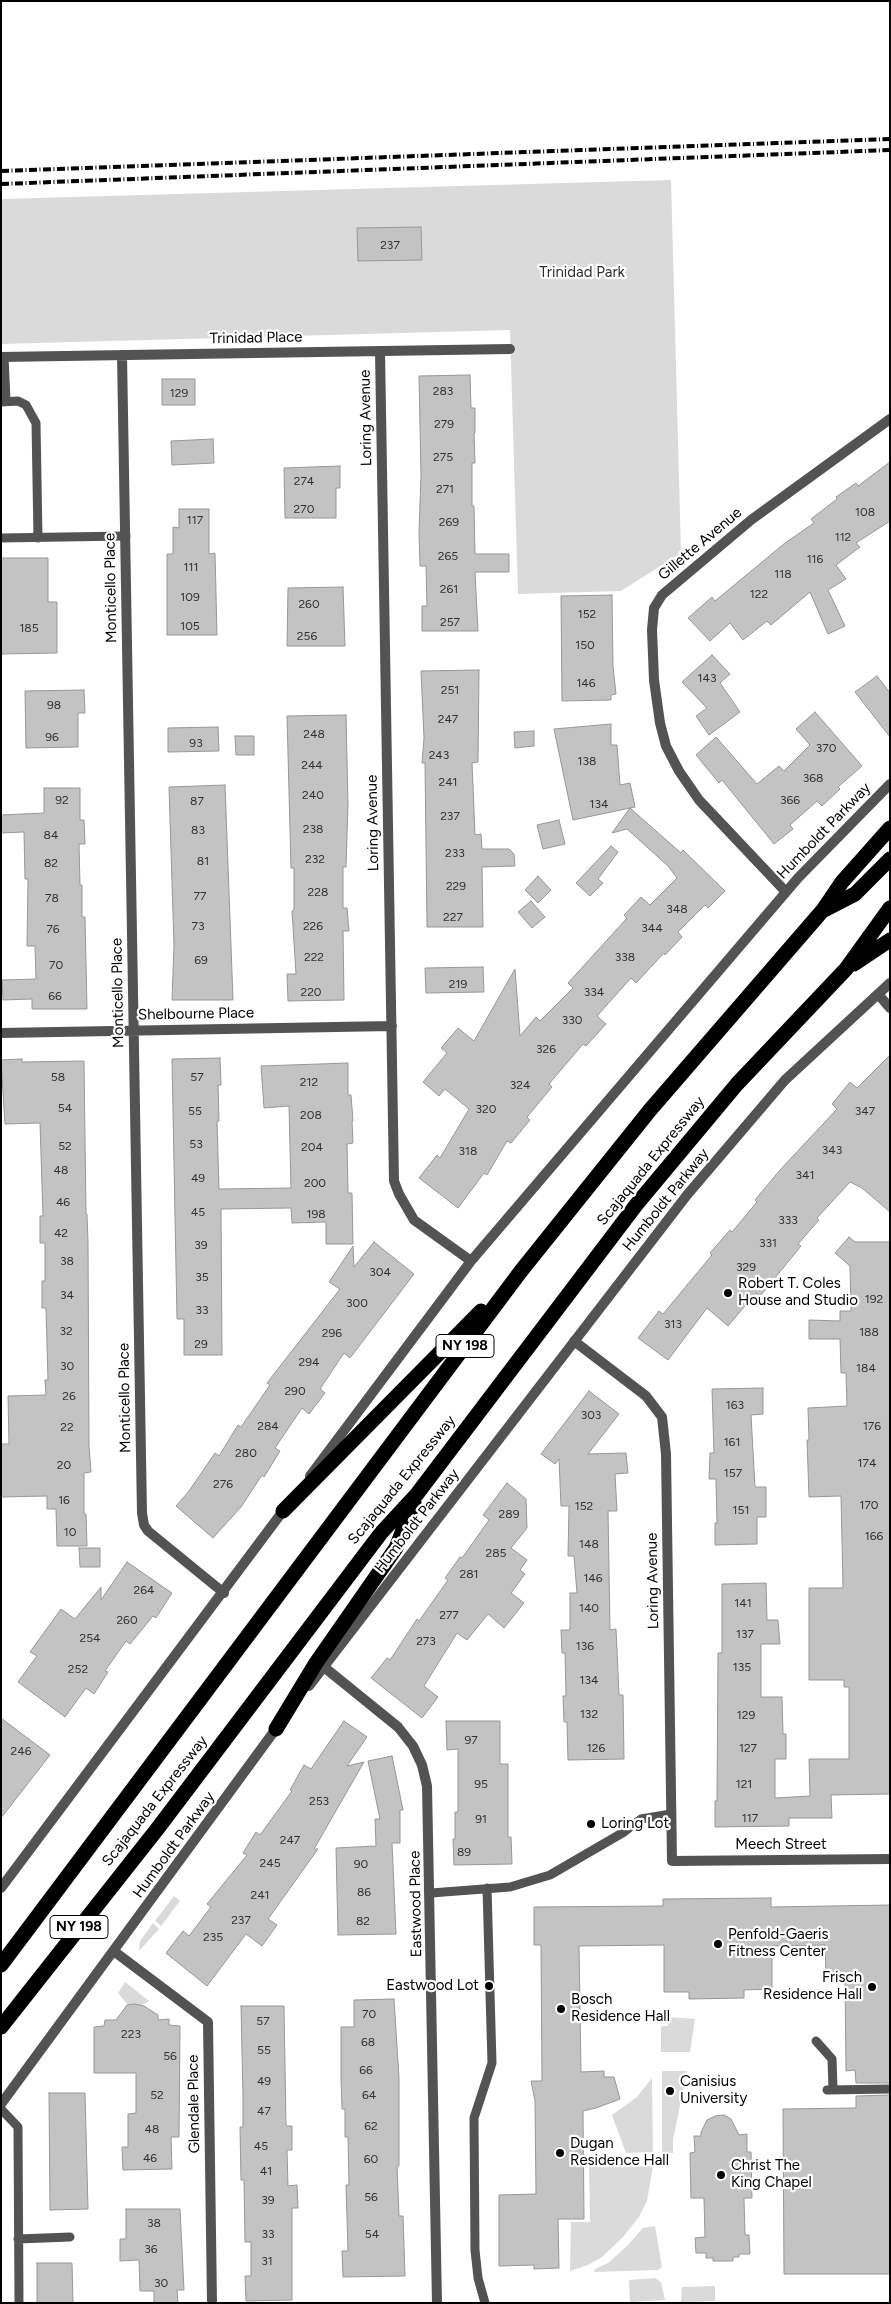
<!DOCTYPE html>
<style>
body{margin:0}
#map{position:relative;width:891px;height:2304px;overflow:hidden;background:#fff;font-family:Figtree,sans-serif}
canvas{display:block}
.frame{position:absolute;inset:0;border:2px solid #000;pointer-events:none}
</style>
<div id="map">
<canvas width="891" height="2304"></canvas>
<div class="frame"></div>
</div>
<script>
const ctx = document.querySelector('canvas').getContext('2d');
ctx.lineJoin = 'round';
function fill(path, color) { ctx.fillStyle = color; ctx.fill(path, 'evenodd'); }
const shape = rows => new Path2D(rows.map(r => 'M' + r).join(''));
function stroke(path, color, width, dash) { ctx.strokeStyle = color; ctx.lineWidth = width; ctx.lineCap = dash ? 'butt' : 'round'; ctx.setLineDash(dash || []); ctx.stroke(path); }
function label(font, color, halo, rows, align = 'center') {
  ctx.font = font + ' Figtree,sans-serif'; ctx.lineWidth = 4.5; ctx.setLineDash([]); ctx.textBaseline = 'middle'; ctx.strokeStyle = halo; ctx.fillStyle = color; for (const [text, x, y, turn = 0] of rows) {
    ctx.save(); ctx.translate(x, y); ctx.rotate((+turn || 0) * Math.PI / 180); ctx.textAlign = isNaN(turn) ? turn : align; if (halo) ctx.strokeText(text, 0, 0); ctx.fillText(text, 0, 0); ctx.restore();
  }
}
const green = shape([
 [671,180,681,553,621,591,518,594,510,330,1,344,1,199],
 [174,1896,180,1901,161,1926,155,1921],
 [153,1923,159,1929,139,1951,140,1941],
 [125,1982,149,2001,142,2005,128,2005,118,1993],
 [668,2017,695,2019,690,2052,661,2052,661,2026,668,2026],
 [662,2071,687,2071,673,2140,673,2153,662,2153],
 [652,2078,653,2152,626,2153,612,2115,637,2097],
 [653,2166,647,2201,639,2217,623,2237,602,2257,588,2265,570,2271,571,2222,590,2222,589,2167],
 [655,2226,662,2267,658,2270,594,2272,595,2269,608,2263,626,2247,643,2228],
 [655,2278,661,2282,665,2300,630,2302,629,2280],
 [715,2286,715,2301,681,2302,682,2287]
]);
const building = shape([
 [421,227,422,260,358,261,357,228,421,227],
 [470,375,471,408,475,408,475,433,474,433,475,463,472,463,472,506,474,506,475,554,509,554,509,572,475,572,478,631,422,631,422,606,427,606,426,566,420,566,419,533,421,475,419,376,470,375],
 [162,379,195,379,195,405,162,405,162,379],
 [213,439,214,463,172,465,171,441,213,439],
 [890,462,890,521,856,543,860,547,836,565,846,579,828,590,845,626,828,634,810,592,771,625,767,621,743,640,730,623,710,641,688,618,712,597,715,601,785,543,814,523,811,519,837,499,836,497,856,483,858,486,890,462],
 [340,466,340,488,336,488,336,518,285,518,284,468,340,466],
 [179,509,209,509,209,554,215,553,217,635,167,635,167,554,173,554,173,527,179,528,179,509],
 [1,558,48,558,48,602,57,602,57,653,1,654,1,558],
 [343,587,345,646,287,646,288,588,343,587],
 [612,595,613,666,616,694,611,695,611,700,562,701,561,596,612,595],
 [712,655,730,674,720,683,740,712,709,735,696,716,707,708,682,682,712,655],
 [479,670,478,762,472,763,475,835,481,834,482,849,509,849,514,854,515,866,482,867,483,927,427,927,425,763,422,763,424,738,421,671,479,670],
 [877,676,890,693,890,737,855,692,877,676],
 [84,690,85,713,78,713,78,747,26,748,25,691,84,690],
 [815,712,862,766,838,787,840,789,822,806,817,801,790,825,793,829,774,844,722,780,719,783,696,755,716,737,757,784,779,766,784,771,810,745,796,729,815,712],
 [346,715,348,804,346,867,343,867,343,908,347,908,349,931,343,931,344,1000,288,1001,287,974,296,974,292,911,294,910,294,868,291,868,287,716,346,715],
 [611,724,611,745,617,745,620,785,630,783,635,807,573,820,554,729,611,724],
 [218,727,219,751,168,752,168,728,218,727],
 [534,731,534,746,515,748,514,732,534,731],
 [235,736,254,736,254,755,236,755,235,736],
 [225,785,233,1000,172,1000,174,945,169,787,225,785],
 [44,788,80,788,80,820,84,820,85,844,79,844,80,885,82,885,82,917,85,917,87,1009,32,1009,32,999,3,1000,2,980,36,979,35,946,27,946,28,879,25,879,24,832,1,833,1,815,44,813,44,788],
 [630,808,681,853,683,850,725,891,708,908,705,905,678,932,682,937,665,955,664,953,636,983,631,978,597,1016,606,1024,586,1046,583,1044,549,1084,552,1087,527,1117,530,1120,511,1143,507,1141,487,1175,484,1173,458,1208,419,1178,437,1155,440,1158,469,1109,445,1089,439,1096,423,1082,447,1053,441,1048,458,1028,474,1041,515,969,520,1036,536,1017,540,1021,573,988,568,983,627,918,624,915,641,897,650,905,677,878,668,866,627,829,612,833,630,808],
 [559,820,565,844,543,849,537,825,559,820],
 [611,846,618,852,598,879,603,883,590,896,576,883,611,846],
 [538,876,551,890,538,903,525,890,538,876],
 [531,901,545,917,532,928,518,912,531,901],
 [483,967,484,992,426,993,425,968,483,967],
 [890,1055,890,1212,862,1188,850,1182,817,1218,819,1220,798,1244,801,1246,779,1273,760,1296,756,1293,728,1326,707,1308,668,1360,638,1338,659,1311,663,1314,712,1255,710,1253,730,1230,732,1232,757,1202,755,1200,780,1170,837,1109,832,1104,850,1082,857,1088,890,1055],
 [220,1058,221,1085,218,1085,219,1121,217,1121,219,1189,291,1188,289,1106,264,1108,261,1066,348,1063,348,1095,351,1095,353,1121,352,1121,353,1143,347,1144,348,1193,352,1193,353,1244,326,1244,326,1222,292,1223,291,1208,221,1209,222,1355,184,1355,184,1319,177,1319,172,1059,220,1058],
 [22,1059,22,1062,84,1061,86,1214,87,1214,88,1242,89,1446,91,1472,84,1473,84,1514,86,1514,87,1546,57,1546,56,1509,47,1509,47,1496,1,1497,1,1444,9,1444,8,1396,46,1395,45,1380,48,1380,46,1308,42,1308,42,1281,45,1281,45,1243,40,1243,40,1216,43,1216,40,1123,5,1124,1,1060,22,1059],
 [849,1237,855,1242,890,1242,890,1794,831,1795,832,1818,789,1818,789,1826,715,1827,715,1801,717,1801,718,1653,722,1653,722,1584,766,1583,767,1620,778,1620,780,1644,761,1644,761,1697,782,1697,783,1734,786,1734,786,1759,775,1759,775,1798,810,1796,809,1759,849,1759,849,1687,844,1687,844,1680,809,1680,809,1588,843,1588,842,1540,841,1496,809,1497,807,1440,809,1440,808,1408,847,1406,846,1373,841,1373,840,1339,809,1339,809,1320,840,1321,840,1311,851,1311,850,1266,835,1253,849,1237],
 [374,1242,414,1274,350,1358,344,1353,320,1389,325,1393,309,1414,302,1408,275,1448,280,1451,264,1477,262,1475,241,1507,213,1538,176,1506,189,1491,215,1453,219,1456,238,1425,241,1427,270,1385,267,1383,340,1289,329,1282,353,1246,354,1267,374,1242],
 [763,1388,763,1414,751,1415,755,1487,766,1487,766,1517,757,1517,757,1544,715,1545,715,1523,717,1523,716,1479,709,1479,710,1453,714,1453,712,1389,763,1388],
 [589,1391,619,1414,588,1454,626,1453,628,1473,615,1474,617,1511,608,1511,610,1630,616,1629,619,1695,623,1695,624,1759,568,1760,567,1722,564,1722,563,1696,566,1696,565,1653,562,1653,561,1630,570,1630,570,1593,577,1593,574,1556,568,1556,569,1506,561,1506,559,1459,555,1464,541,1454,589,1391],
 [507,1483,526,1499,527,1528,511,1548,527,1560,520,1570,525,1574,511,1593,524,1603,504,1628,488,1614,467,1640,457,1633,424,1686,438,1697,422,1718,371,1678,387,1658,390,1660,417,1619,419,1621,448,1580,445,1578,460,1557,462,1558,489,1520,483,1515,507,1483],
 [79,1548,100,1548,100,1567,80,1567,79,1548],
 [127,1562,172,1593,156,1618,153,1616,130,1644,126,1641,105,1671,108,1672,94,1694,86,1688,65,1717,18,1682,37,1656,30,1652,61,1609,75,1619,101,1587,101,1600,127,1562],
 [1,1718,50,1755,1,1818,1,1718],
 [344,1721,367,1737,347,1766,364,1762,314,1849,318,1849,268,1919,277,1925,262,1946,246,1934,207,1986,166,1953,183,1931,189,1936,211,1907,207,1904,247,1855,243,1853,256,1832,260,1835,292,1791,290,1790,304,1765,311,1769,344,1721],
 [446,1721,500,1721,500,1764,508,1764,508,1837,511,1837,512,1864,454,1865,453,1839,455,1839,455,1812,458,1812,458,1749,447,1750,446,1721],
 [392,1756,403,1810,400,1810,400,1843,392,1843,396,1934,338,1935,336,1848,376,1846,375,1819,380,1819,368,1761,392,1756],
 [771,1898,771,1907,890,1905,890,2083,856,2083,855,2070,846,2071,845,1976,826,1973,825,1945,772,1946,772,1989,744,1990,744,1998,689,1999,689,1992,664,1992,664,1945,579,1946,581,2072,604,2071,604,2077,614,2077,620,2099,596,2108,583,2111,584,2219,558,2219,559,2268,534,2269,534,2265,499,2266,499,2195,536,2194,535,2101,531,2081,542,2081,541,1945,534,1945,534,1907,663,1906,663,1899,771,1898],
 [394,1999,399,2078,399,2166,397,2166,399,2216,403,2216,405,2276,343,2277,342,2251,348,2251,346,2185,349,2185,348,2137,345,2137,345,2109,342,2109,341,2078,341,2027,354,2027,354,2000,394,1999],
 [134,2004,144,2006,158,2015,158,2020,169,2019,169,2025,180,2026,179,2137,171,2137,172,2169,123,2170,122,2147,128,2147,128,2114,136,2113,136,2073,94,2073,94,2027,104,2026,105,2020,116,2020,127,2005,134,2004],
 [241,2006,284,2006,286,2126,292,2126,292,2150,287,2150,288,2186,297,2185,298,2208,292,2208,292,2300,246,2301,245,2276,251,2276,251,2242,245,2242,244,2180,241,2180,240,2127,243,2127,243,2098,241,2006],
 [49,2093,85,2093,88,2209,50,2210,49,2093],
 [890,2095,890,2274,784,2274,783,2109,856,2108,856,2096,890,2095],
 [724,2115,731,2119,739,2135,747,2134,747,2152,751,2152,752,2198,744,2198,745,2235,749,2235,750,2254,739,2254,739,2257,733,2257,733,2261,713,2261,713,2258,706,2258,706,2253,696,2253,695,2238,705,2237,704,2198,691,2198,690,2153,695,2152,694,2136,701,2136,701,2132,707,2120,715,2116,724,2115],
 [126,2209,180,2209,184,2290,177,2290,178,2303,154,2303,154,2291,140,2291,139,2260,120,2261,120,2239,126,2239,126,2209],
 [37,2263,72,2263,73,2303,37,2303,37,2263]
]);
const lane = shape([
 [4,357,6,400],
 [1,402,18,401,26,405,36,423,38,538],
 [1,538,126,536],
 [431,1893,510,1887,550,1875,624,1832,641,1819,671,1814],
 [816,2041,832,2059,833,2089],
 [827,2090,890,2089],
 [1,2109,18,2127,19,2303],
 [18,2239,70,2237],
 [485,2303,478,2278,475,2250,474,2118,492,2063,487,1888]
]);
const street = shape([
 [380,351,394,1181,399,1194,414,1220,471,1261],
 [122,355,142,1513,144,1525,148,1531,224,1593],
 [1,357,510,349],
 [786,892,699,800,679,771,666,746,660,723,654,680,652,630,654,608,662,595,751,520,890,419],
 [878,994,890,1008],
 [1,1033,392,1026],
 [574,1341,646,1396,662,1417,666,1454,672,1861,890,1859],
 [310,1476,471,1261,798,878,890,784],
 [324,1667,398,1727,413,1746,422,1765,427,1786,437,2303],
 [309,1686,687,1195,785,1080,890,983],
 [1,1888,286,1507],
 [115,1952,208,2022,212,2303],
 [1,2104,278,1726]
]);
const highway = shape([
 [824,910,855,894,890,859],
 [854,964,890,940],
 [283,1511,481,1311],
 [276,1729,316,1663,396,1548,414,1502],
 [1,1965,521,1271,650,1110,823,910,842,882,890,828],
 [1,2027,158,1828,381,1533,417,1494,636,1205,737,1084,846,969,890,908]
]);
const rail = shape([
 [1,171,890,139],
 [1,184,890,150]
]);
const markers = [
 [728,1293,5,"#000"],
 [591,1824,5,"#000"],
 [718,1944,5,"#000"],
 [489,1986,5,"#000"],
 [872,1987,5,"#000"],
 [561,2009,5,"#000"],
 [670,2091,5,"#000"],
 [560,2153,5,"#000"],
 [721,2175,5,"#000"]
];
const numberNames = [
 ["237",390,245],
 ["283",443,391],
 ["129",179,393],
 ["279",444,424],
 ["275",443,457],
 ["274",304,481],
 ["271",445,489],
 ["270",304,509],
 ["108",865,512],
 ["117",195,520],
 ["269",449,522],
 ["112",843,537],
 ["265",448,556],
 ["116",815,559],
 ["111",191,567],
 ["118",783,574],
 ["261",449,589],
 ["122",759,594],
 ["109",190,597],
 ["260",309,604],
 ["152",587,614],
 ["257",450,622],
 ["105",190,626],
 ["185",29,628],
 ["256",307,636],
 ["150",585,645],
 ["143",707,678],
 ["146",586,683],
 ["251",450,690],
 ["98",54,705],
 ["247",448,719],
 ["248",314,734],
 ["96",52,737],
 ["93",196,743],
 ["370",826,748],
 ["243",439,755],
 ["138",587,761],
 ["244",312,765],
 ["368",813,778],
 ["241",448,782],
 ["240",313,795],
 ["92",62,800],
 ["366",790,800],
 ["87",197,801],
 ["134",599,804],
 ["237",450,816],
 ["238",313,829],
 ["83",198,830],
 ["84",51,835],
 ["233",455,853],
 ["232",315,859],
 ["81",203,861],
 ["82",51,863],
 ["229",456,886],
 ["228",318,892],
 ["77",200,896],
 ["78",52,898],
 ["348",677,909],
 ["227",453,917],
 ["73",198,926],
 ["226",313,926],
 ["344",652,928],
 ["76",53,929],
 ["222",314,957],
 ["338",625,957],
 ["69",201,960],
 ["70",56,965],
 ["219",458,984],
 ["220",311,992],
 ["334",594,992],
 ["66",55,996],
 ["330",572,1020],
 ["326",546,1049],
 ["58",58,1077],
 ["57",197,1077],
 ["212",309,1082],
 ["324",520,1085],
 ["54",65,1108],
 ["320",486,1109],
 ["55",195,1111],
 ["347",865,1111],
 ["208",311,1115],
 ["53",196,1144],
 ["52",65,1146],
 ["204",312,1147],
 ["343",832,1150],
 ["318",468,1151],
 ["48",61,1170],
 ["341",805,1175],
 ["49",198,1178],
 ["200",315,1183],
 ["46",63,1202],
 ["45",198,1212],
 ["198",316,1214],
 ["333",788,1220],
 ["42",61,1233],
 ["331",768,1243],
 ["39",201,1245],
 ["38",67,1261],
 ["329",746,1267],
 ["304",380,1272],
 ["35",202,1277],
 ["34",67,1295],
 ["192",874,1299],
 ["300",357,1303],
 ["33",202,1310],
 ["313",673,1324],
 ["32",66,1331],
 ["188",869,1332],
 ["296",332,1333],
 ["29",201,1344],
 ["294",309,1362],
 ["30",67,1366],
 ["184",866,1368],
 ["290",295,1391],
 ["26",69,1396],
 ["163",735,1405],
 ["303",591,1415],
 ["284",268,1426],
 ["176",872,1426],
 ["22",67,1427],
 ["161",732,1442],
 ["280",246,1453],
 ["174",867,1463],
 ["20",64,1465],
 ["157",733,1473],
 ["276",223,1484],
 ["16",64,1500],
 ["170",869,1505],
 ["152",584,1506],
 ["151",741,1510],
 ["289",509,1514],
 ["10",70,1532],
 ["166",874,1536],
 ["148",589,1544],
 ["285",496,1553],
 ["281",469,1574],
 ["146",593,1578],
 ["264",144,1590],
 ["141",743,1603],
 ["140",589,1608],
 ["277",449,1615],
 ["260",127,1620],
 ["137",745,1634],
 ["254",90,1638],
 ["273",426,1641],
 ["136",585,1646],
 ["135",742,1667],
 ["252",78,1669],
 ["134",589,1680],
 ["132",589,1714],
 ["129",746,1715],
 ["97",471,1740],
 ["126",596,1748],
 ["127",748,1748],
 ["246",21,1751],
 ["95",481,1784],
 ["121",744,1784],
 ["253",319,1801],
 ["117",750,1818],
 ["91",481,1819],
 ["247",290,1840],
 ["89",464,1852],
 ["245",270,1863],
 ["90",361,1864],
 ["86",364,1892],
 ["241",260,1895],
 ["237",241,1920],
 ["82",363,1921],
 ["235",213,1937],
 ["70",369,2014],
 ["57",263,2021],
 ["223",131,2034],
 ["68",368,2042],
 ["55",264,2050],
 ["56",170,2056],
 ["66",366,2070],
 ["49",264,2081],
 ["52",157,2095],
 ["64",369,2095],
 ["47",264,2111],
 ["62",371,2126],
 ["48",152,2129],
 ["45",261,2146],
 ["46",150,2158],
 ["60",371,2159],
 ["41",266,2171],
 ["56",371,2197],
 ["39",268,2200],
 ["38",154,2223],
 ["33",268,2234],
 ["54",372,2234],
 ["36",151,2249],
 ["31",267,2261],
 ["30",161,2283]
];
const shields = [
 [465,1346,58],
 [79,1927,58]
];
const shieldNames = [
 ["NY 198",465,1346],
 ["NY 198",79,1927]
];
const parkNames = [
 ["Trinidad Park",582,273]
];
const streetNames = [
 ["Trinidad Place",256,338,-1],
 ["Loring Avenue",366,418,-91],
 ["Gillette Avenue",700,544,-40],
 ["Monticello Place",111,588,-91],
 ["Loring Avenue",373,823,-91],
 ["Humboldt Parkway",824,831,-46],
 ["Monticello Place",118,993,-91],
 ["Shelbourne Place",196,1014,-1],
 ["Scajaquada Expressway",651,1161,-51],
 ["Humboldt Parkway",666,1200,-51],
 ["Monticello Place",125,1398,-91],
 ["Scajaquada Expressway",402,1480,-51],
 ["Humboldt Parkway",417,1521,-52],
 ["Loring Avenue",653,1581,-91],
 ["Scajaquada Expressway",155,1801,-52],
 ["Humboldt Parkway",174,1845,-54],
 ["Meech Street",781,1845],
 ["Eastwood Place",416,1904,-91],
 ["Glendale Place",194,2104,-91]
];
const poiNames = [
 ["Robert T. Coles",738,1284],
 ["House and Studio",738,1301],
 ["Loring Lot",601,1824],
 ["Penfold-Gaeris",728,1935],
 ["Fitness Center",728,1952],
 ["Frisch",862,1978,"right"],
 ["Residence Hall",862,1995,"right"],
 ["Eastwood Lot",479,1986,"right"],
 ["Bosch",571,2000],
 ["Residence Hall",571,2017],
 ["Canisius",680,2082],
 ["University",680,2099],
 ["Dugan",570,2144],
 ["Residence Hall",570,2161],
 ["Christ The",731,2166],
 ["King Chapel",731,2183]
];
fill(green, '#dadada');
fill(building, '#c3c3c3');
stroke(building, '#979797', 1);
stroke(lane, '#535353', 9);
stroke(street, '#535353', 10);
stroke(highway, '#000', 15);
stroke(rail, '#000', 4, [8, 2.5, 1, 2.5]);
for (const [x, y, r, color] of markers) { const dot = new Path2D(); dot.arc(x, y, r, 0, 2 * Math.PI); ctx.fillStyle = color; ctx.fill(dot); stroke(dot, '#fff', 2); }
label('12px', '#313131', null, numberNames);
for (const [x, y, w] of shields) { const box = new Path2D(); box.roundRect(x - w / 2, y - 11.5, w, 23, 4); ctx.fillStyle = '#fff'; ctx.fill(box); stroke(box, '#000', 1); }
label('bold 14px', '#000', null, shieldNames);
label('15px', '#313131', '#fff', parkNames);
label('15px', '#000', '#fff', streetNames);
label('15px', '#000', '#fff', poiNames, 'left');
</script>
